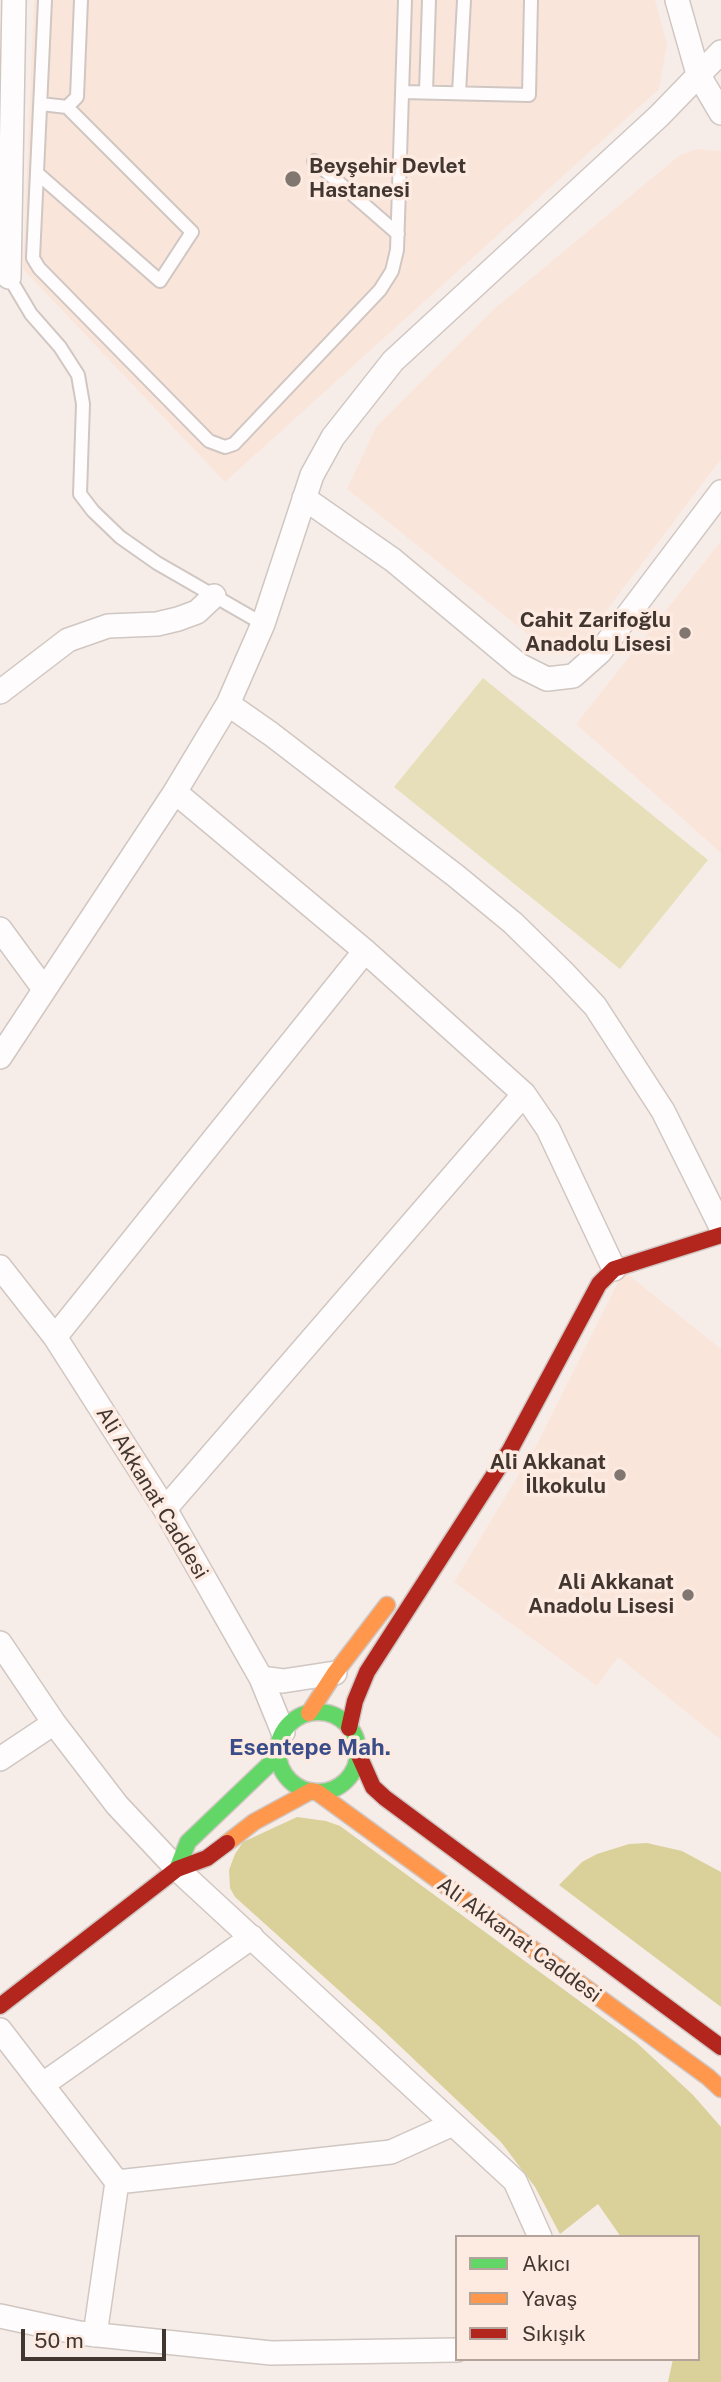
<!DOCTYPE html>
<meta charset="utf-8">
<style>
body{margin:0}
#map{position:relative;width:721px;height:2382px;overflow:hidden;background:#f7ede8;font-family:"Public Sans",sans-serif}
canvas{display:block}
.legend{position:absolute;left:455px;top:2235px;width:245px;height:126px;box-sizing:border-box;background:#fdebe2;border:2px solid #b2a39b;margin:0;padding:9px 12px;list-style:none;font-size:21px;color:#423630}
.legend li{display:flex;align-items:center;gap:14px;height:35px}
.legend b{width:35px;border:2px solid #b2a39b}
.scale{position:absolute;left:21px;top:2329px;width:145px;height:32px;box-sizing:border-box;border:4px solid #423630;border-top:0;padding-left:9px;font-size:21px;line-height:24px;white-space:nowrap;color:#423630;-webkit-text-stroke:5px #fdebe2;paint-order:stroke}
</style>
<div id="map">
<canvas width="721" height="2382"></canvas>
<ul class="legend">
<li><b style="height:9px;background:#63d668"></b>Akıcı</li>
<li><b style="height:9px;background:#ff974d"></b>Yavaş</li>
<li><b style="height:9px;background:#b3261e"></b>Sıkışık</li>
</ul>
<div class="scale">50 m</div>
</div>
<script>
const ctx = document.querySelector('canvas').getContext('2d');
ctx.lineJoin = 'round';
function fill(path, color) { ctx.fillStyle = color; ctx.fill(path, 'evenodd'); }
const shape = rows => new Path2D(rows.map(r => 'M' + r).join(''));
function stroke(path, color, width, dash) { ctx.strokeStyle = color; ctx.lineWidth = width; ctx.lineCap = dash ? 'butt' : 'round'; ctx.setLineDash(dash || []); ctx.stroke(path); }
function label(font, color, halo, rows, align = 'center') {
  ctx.font = font + ' "Public Sans",sans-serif'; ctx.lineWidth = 7; ctx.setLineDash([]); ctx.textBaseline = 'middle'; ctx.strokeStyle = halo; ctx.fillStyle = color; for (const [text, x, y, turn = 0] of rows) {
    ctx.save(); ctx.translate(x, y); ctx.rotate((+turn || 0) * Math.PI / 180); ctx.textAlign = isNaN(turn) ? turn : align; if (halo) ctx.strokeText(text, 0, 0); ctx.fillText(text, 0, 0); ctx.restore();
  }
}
const built = shape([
 [34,0,655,0,667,44,659,89,225,482,23,269],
 [697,149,721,151,721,459,582,643,550,652,347,489,376,427,494,309,680,155],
 [721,541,721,853,576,724],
 [625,1272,721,1349,721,1740,618,1657,597,1686,454,1582,538,1442,616,1286]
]);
const green = shape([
 [483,678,708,860,620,969,394,787]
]);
const forest = shape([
 [297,1817,326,1821,340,1826,637,2043,693,2095,721,2127,721,2382,668,2382,673,2359,698,2359,698,2237,621,2237,598,2204,560,2234,535,2187,501,2142,383,2030,235,1897,230,1888,229,1870,235,1854,243,1842],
 [647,1843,682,1851,721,1872,721,2007,559,1885,582,1862,597,1854,629,1844]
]);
const lane = shape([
 [45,0,33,258,39,268,209,441,225,447,234,444,380,290,392,271,397,250,405,0],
 [402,92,529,95,531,0],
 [426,92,429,0],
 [459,93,464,0],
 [41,104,67,107,77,97,81,0],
 [314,161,398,234],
 [37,173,160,281,192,232,67,107],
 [9,277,31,314,60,347,78,375,83,404,80,494,93,511,120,537,157,563,263,624]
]);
const street = shape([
 [677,0,698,74,721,113],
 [9,277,14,0],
 [304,498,393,560,519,665,547,679,573,676,600,652,721,492],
 [0,692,68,640,108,626,157,624,178,619,197,612,214,596],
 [228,704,271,734,456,876,513,923,562,971,595,1006,663,1111,721,1227],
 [175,792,365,951,524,1094,548,1129,614,1269],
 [0,929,44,989],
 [0,1057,175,792,228,704,263,624,312,475,333,437,393,361,659,116,721,52],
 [0,1267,55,1337,165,1509,261,1678,283,1732],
 [55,1337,365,951],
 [165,1509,524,1094],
 [0,1643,54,1723,117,1805,177,1869,515,2181,540,2237],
 [261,1678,283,1681,335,1673],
 [0,1759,54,1723],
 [0,2030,117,2182,95,2335],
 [42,2085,252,1937],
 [117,2182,391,2152,453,2124],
 [0,2316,79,2333,271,2353,457,2350]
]);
const fast = shape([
 '278 1752a40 40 0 1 1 80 0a40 40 0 1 1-80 0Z',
 [177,1869,188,1842,278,1756]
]);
const slow = shape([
 [309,1713,335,1673,387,1605],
 [317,1792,708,2077,721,2089],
 [227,1843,254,1822,311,1791]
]);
const jam = shape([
 [349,1728,355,1701,367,1672,510,1450,599,1284,614,1269,721,1235],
 [357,1751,373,1787,385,1798,721,2047],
 [0,2006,177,1869,207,1858,227,1843]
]);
const markers = [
 [293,179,9,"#817670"],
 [685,633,7,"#817670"],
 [620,1475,7,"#817670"],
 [688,1595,7,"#817670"]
];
const poiNames = [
 ["Beyşehir Devlet",309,167,"left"],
 ["Hastanesi",309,191,"left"],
 ["Cahit Zarifoğlu",671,621],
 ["Anadolu Lisesi",671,645],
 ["Ali Akkanat",606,1463],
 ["İlkokulu",606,1487],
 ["Ali Akkanat",674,1583],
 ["Anadolu Lisesi",674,1607]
];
const streetNames = [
 ["Ali Akkanat Caddesi",152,1493,59],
 ["Ali Akkanat Caddesi",519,1940,36]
];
const neighbourhoodNames = [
 ["Esentepe Mah.",310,1748]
];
fill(built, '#fae5db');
fill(green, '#e6dfba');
fill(forest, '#dad09a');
stroke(lane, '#d0c6c2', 16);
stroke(street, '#d0c6c2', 26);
stroke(fast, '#d0c6c2', 19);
stroke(slow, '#d0c6c2', 19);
stroke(jam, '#d0c6c2', 19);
stroke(lane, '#fefcfc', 12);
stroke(street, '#fefcfc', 23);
stroke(fast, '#63d668', 16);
stroke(slow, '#ff974d', 16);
stroke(jam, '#b3261e', 16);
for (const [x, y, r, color] of markers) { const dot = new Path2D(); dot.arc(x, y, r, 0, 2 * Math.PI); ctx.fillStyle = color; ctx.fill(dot); stroke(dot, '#fdebe2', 2.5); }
label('bold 21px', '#423630', '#fdebe2', poiNames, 'right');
label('21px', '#423630', '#fdebe2', streetNames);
label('bold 23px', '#3b4d88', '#fdebe2', neighbourhoodNames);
</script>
